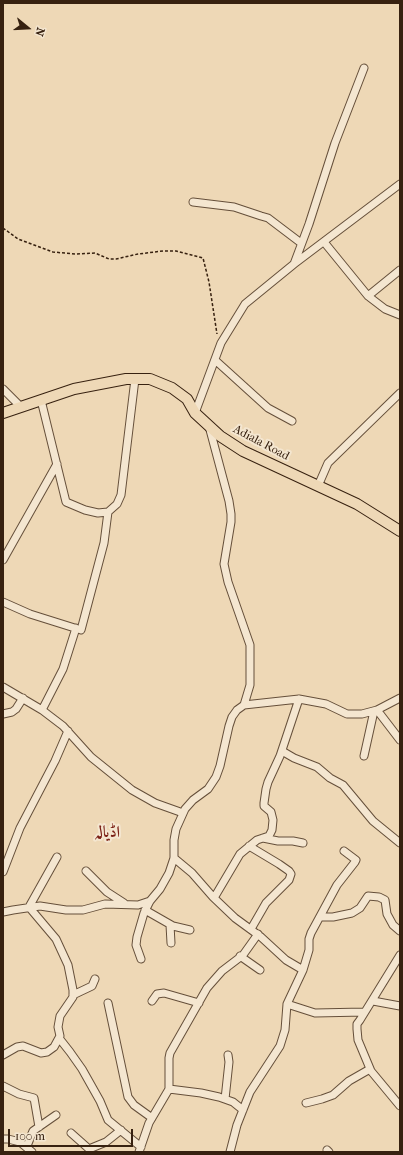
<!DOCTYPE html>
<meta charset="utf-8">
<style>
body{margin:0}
#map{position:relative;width:403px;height:1155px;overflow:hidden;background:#eed8b6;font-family:"IM FELL French Canon",serif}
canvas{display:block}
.frame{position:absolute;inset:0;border:4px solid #372110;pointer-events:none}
.north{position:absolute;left:8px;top:8px;width:40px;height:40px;-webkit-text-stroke:3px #f4e6d0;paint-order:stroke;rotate:108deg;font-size:11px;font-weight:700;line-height:16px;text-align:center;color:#372110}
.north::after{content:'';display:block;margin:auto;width:14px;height:18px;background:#372110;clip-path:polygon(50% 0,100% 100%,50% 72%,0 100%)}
.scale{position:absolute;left:8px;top:1129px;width:125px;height:18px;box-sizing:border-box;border:2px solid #372110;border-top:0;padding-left:5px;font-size:12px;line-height:14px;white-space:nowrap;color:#372110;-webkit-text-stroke:3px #f4e6d0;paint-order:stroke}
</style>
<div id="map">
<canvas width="403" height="1155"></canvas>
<div class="frame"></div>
<div class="north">N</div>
<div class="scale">100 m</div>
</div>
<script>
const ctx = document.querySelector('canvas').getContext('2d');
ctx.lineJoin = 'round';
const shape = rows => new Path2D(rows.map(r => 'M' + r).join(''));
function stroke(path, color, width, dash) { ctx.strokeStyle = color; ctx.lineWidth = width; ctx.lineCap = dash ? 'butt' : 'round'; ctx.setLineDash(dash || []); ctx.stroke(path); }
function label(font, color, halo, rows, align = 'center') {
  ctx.font = font + ' "IM FELL French Canon",Amiri,serif'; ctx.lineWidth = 4; ctx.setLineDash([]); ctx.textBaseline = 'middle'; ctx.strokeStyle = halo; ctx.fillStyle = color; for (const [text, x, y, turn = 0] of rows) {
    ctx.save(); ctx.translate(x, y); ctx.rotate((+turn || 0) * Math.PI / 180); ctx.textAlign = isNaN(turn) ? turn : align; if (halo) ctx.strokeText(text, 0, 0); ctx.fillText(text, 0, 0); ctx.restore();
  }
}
const path = shape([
 [3,228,18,239,53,252,75,254,95,253,109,259,116,259,138,254,163,251,176,251,203,258,209,282,217,334]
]);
const minor = shape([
 [193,202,234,207,261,216,268,218,301,243],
 [324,242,368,296,385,309,400,315],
 [294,264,309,224,335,143,364,68],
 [368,296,400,270],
 [215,360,268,408,292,421],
 [3,389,21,407],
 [41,400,66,502,85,510,98,513,108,512,117,504,121,495,135,379],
 [195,413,221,343,245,304,294,264,400,184],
 [209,426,229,501,231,514,231,522,224,564,228,582,250,645,250,685,244,705],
 [318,486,328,463,400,393],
 [3,560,57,464],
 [3,602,30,614,81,630,104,543,108,512],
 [3,687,42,710,63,726,91,757,132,790,155,803,183,813],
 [42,710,63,669,76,628],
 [377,710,400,740],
 [3,714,12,712,16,709,23,698],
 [282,751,294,758,317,767,330,778,343,785,373,821,400,843],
 [364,756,374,711],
 [263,838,278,841,293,841,303,843],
 [249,846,279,864,289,871,291,874,289,880,266,903,251,929],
 [174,858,192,873,213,897,235,918,261,937,286,960,303,970],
 [86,871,107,892,124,903],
 [3,872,20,828,55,761,68,731],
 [214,898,240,854,257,840,269,836,272,830,273,820,271,812,264,806,264,803,266,789,268,782,280,756,299,699],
 [145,910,173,926,190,930],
 [3,912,13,910,40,906,66,910,83,910,105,904,138,905,150,901],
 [320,917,333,917,352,913,360,908,368,896,379,897,385,900,387,914,393,925,400,931],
 [170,925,171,943],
 [400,955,360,1020,357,1024,357,1029,358,1040,371,1071,400,1106],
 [240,956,260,970],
 [141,959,136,945,137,937,144,913,150,901,160,889,169,873,174,858,174,840,176,829,185,809,193,800,208,789,216,777,220,766,229,726,232,717,237,710,244,705,299,699,326,704,347,714,362,714,377,710,400,698],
 [73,995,92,986,95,979],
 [152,1001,157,994,164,993,199,1003],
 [373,1001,400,1006],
 [108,1003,128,1097,134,1105,152,1118],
 [287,1004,315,1013,364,1012],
 [59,1038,70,1052,82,1069,100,1101,108,1120,141,1147],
 [3,1055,17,1047,23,1046,41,1053,47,1052,54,1047,60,1036,58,1027,60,1016,73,997,73,990,68,965,56,939,29,907,57,857],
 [3,1086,19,1094,34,1098,39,1127],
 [169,1089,169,1058,170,1053,207,988,222,971,243,955,258,934],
 [225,1099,229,1062,228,1055],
 [306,1103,322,1099,333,1095,349,1081,370,1069],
 [71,1133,89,1149,106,1142,121,1130],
 [3,1139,8,1139,20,1142,32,1152],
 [27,1146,33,1131,56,1115],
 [327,1150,329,1152],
 [139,1152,149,1123,169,1089,201,1093,219,1097,233,1102,243,1110],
 [230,1152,237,1125,250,1092,280,1046,285,1030,287,1004,303,970,309,950,309,939,311,933,337,885,355,862,356,860,344,851]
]);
const primary = shape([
 [3,413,74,389,126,379,150,379,172,388,187,399,195,413,220,436,243,451,357,504,400,531]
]);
const streetNames = [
 ["Adiala Road",261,443,28]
];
const districtNames = [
 ["اڈیالہ",107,833]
];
stroke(minor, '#654f3a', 9);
stroke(primary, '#372110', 12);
stroke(path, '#372110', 1.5, [3, 2]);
stroke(minor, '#f4e6d0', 7);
stroke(primary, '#eed8b6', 10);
label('12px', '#372110', '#f4e6d0', streetNames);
label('bold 16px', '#7a1f14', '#f4e6d0', districtNames);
</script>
